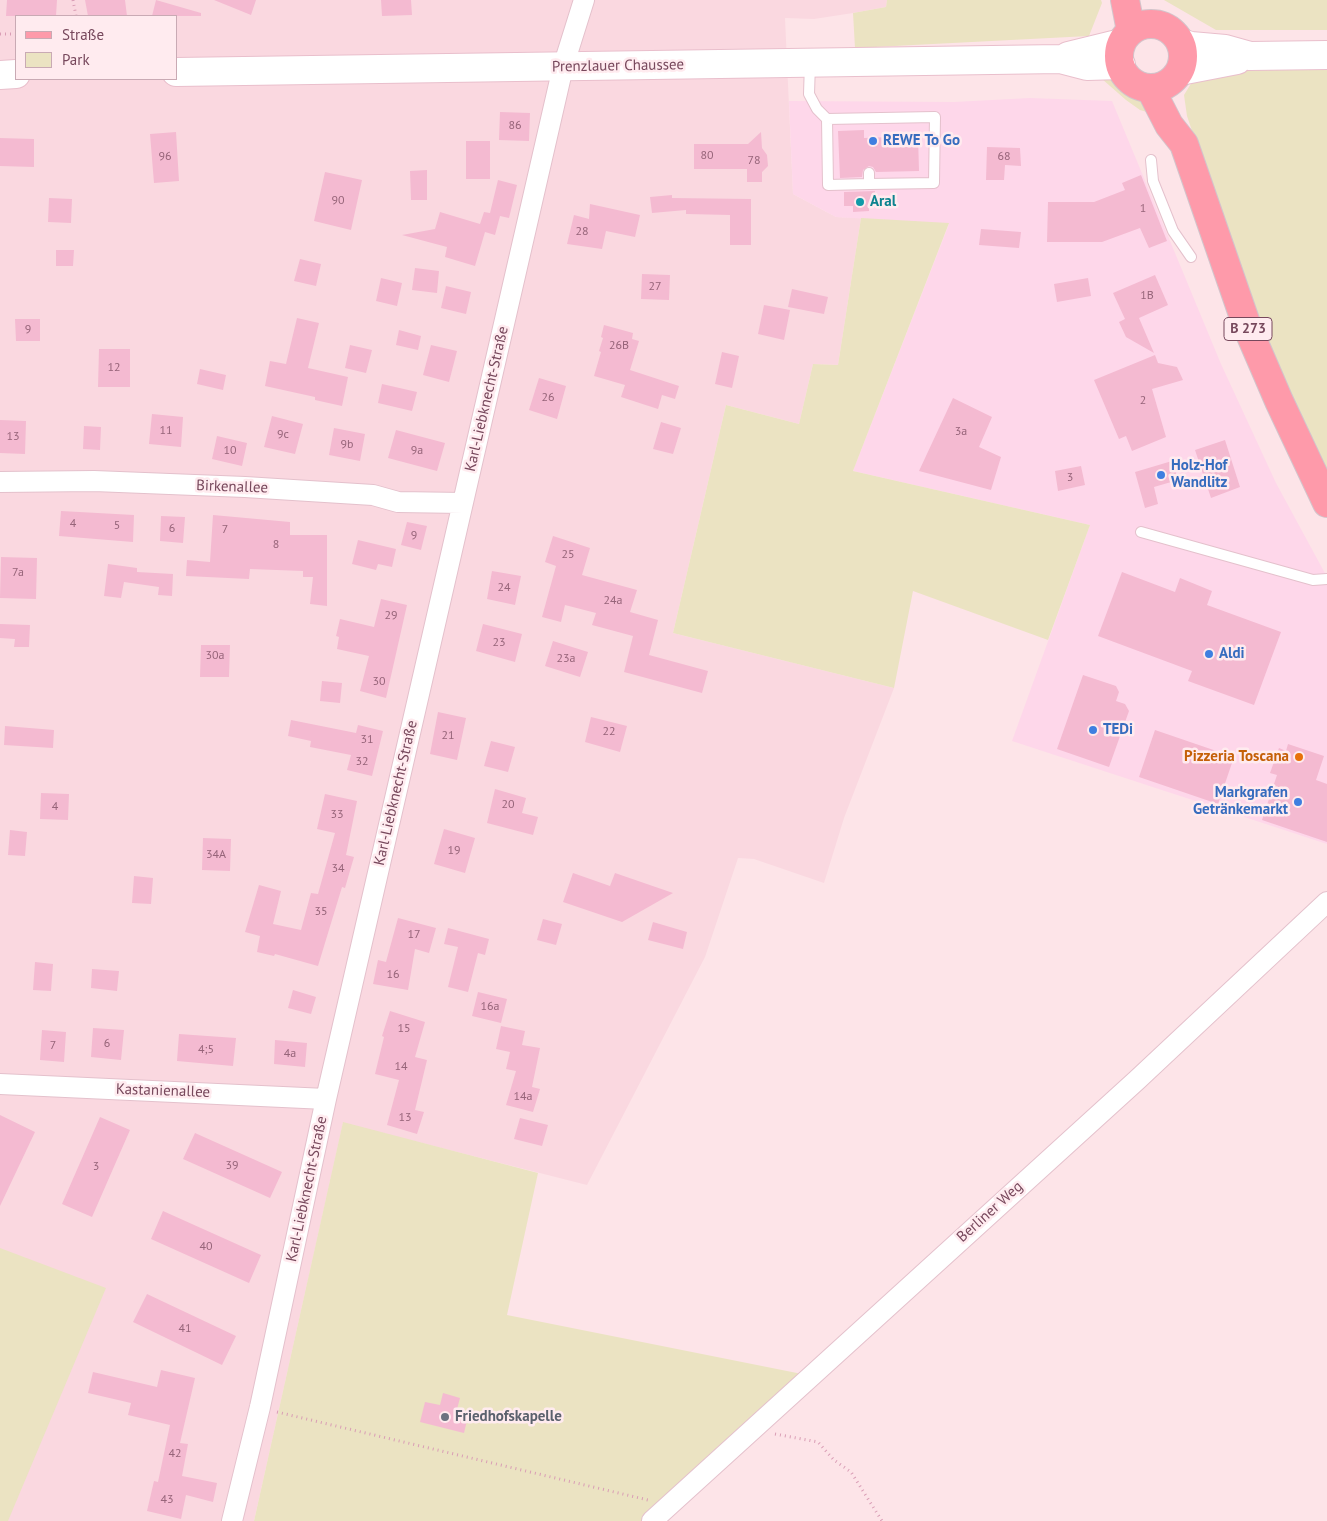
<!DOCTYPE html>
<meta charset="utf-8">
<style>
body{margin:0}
#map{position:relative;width:1327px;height:1521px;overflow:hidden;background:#fde4e8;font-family:"PT Sans",sans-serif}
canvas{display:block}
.legend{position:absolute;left:15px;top:15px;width:162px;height:65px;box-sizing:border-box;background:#ffebef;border:1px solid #c9aab4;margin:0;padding:6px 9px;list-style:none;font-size:15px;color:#77485c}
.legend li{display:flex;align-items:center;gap:10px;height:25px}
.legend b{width:25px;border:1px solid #c9aab4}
</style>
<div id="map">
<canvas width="1327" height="1521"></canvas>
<ul class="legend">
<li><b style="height:6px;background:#fe9aaa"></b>Straße</li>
<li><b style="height:14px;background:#ebe3c2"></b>Park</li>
</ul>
</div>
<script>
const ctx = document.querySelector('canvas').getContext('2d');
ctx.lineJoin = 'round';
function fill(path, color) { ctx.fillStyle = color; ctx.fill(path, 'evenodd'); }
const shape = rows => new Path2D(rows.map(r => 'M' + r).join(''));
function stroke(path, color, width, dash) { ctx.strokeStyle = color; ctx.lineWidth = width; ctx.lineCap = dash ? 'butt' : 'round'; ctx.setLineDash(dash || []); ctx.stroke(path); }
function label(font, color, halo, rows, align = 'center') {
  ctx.font = font + ' "PT Sans",sans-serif'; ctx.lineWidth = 5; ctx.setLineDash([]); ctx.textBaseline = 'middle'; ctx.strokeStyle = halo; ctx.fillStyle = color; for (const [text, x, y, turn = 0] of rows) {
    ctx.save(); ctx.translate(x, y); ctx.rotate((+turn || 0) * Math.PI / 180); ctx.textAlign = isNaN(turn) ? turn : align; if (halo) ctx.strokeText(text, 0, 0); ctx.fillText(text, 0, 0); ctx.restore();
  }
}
const residential = shape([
 [0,0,887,0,886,7,853,13,814,19,785,18,793,194,836,217,861,218,838,365,813,364,799,424,726,405,673,633,894,688,844,818,824,883,754,859,738,858,705,957,587,1185,343,1123,254,1521,0,1521],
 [16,16,176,16,176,79,16,79]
]);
const commercial = shape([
 [1030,98,1112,101,1221,364,1276,483,1327,577,1327,844,1012,741,1090,525,853,471,949,224,836,217,793,194,789,101,954,102]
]);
const green = shape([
 [887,0,1101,0,1102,3,1089,36,855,48,853,13,886,7],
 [1164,0,1327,0,1327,30,1216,30],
 [1327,64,1327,475,1254,314,1187,116,1184,95,1192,82,1205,73],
 [1116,75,1129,88,1140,94,1147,112,1140,110,1126,100,1102,79],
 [861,218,949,223,853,471,1090,525,1048,640,913,591,894,688,673,633,726,405,799,424,813,364,838,365],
 [343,1122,538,1173,507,1315,802,1374,642,1521,254,1521],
 [0,1248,106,1288,8,1521,0,1521]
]);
const building = shape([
 [7,0,57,0,56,16,6,16],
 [85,0,125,0,127,16,88,16],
 [156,0,201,13,201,16,152,16],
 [214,0,256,0,251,15],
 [381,0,411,0,412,15,382,16],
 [500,112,530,113,529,141,499,140],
 [864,130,864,138,918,136,919,171,876,172,873,167,869,166,863,170,862,177,840,178,838,131],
 [176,132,179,181,154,183,150,134],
 [761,132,762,148,767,155,768,166,762,172,762,182,747,182,747,169,694,169,694,144,748,144],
 [0,138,34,139,34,167,0,166],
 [466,141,490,141,490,179,466,179],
 [987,147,1020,148,1021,166,1005,165,1004,180,986,180],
 [427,170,427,200,411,200,410,171],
 [325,172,362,180,351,230,314,221],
 [1141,175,1167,241,1149,248,1140,228,1102,242,1047,242,1048,202,1094,202,1125,190,1122,183],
 [498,180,517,185,509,218,500,216,495,235,485,232,475,266,445,257,447,247,402,235,435,229,440,212,480,224,484,212,490,213],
 [875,191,875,205,869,205,869,211,853,212,853,206,844,206,844,192],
 [672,195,672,198,751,199,751,245,730,245,730,215,686,214,686,210,652,213,650,197],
 [49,198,72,199,71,223,48,222],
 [590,204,640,215,635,237,606,231,602,249,567,244,574,215,589,219],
 [981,229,1021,232,1019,248,979,245],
 [56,250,74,250,73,266,56,266],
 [300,259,321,264,316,286,294,281],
 [415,268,439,271,437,293,412,290],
 [642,274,670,275,669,300,641,299],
 [1155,275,1168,305,1139,318,1154,353,1126,337,1119,322,1125,319,1113,293],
 [381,278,402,283,397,306,376,301],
 [1088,278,1091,296,1057,302,1054,284],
 [446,286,471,292,466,314,441,308],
 [792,289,828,297,824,314,788,307],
 [764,305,790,310,784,340,758,334],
 [297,318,319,323,308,368,348,377,342,406,315,400,315,397,265,386,270,361,286,364],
 [15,319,40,319,40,341,16,341],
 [604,325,633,333,632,339,639,341,630,370,679,386,675,399,662,395,658,409,621,397,625,385,594,376,601,352,599,351,603,338,601,337],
 [399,330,421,336,418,350,396,345],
 [350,345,372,350,366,373,345,368],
 [431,345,457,351,449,382,423,375],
 [99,349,130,349,130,387,98,387],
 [722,352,739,356,732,388,715,384],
 [1155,355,1158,363,1177,367,1183,380,1152,389,1166,437,1132,451,1126,436,1119,439,1094,380],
 [200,369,226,375,223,390,197,384],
 [539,378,566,386,557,419,529,410],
 [382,384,417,392,412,411,378,403],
 [953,398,992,417,979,447,1001,457,991,490,919,471],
 [152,414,183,417,181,447,149,444],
 [272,416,303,424,295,454,264,447],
 [0,420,26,421,25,454,0,453],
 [661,422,681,428,673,454,653,449],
 [84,426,101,427,100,450,83,449],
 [334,428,365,434,360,461,329,455],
 [396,430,445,443,437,471,388,458],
 [217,436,247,443,242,466,212,459],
 [1225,440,1240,487,1211,498,1195,450],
 [1172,461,1178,480,1154,487,1158,504,1145,508,1135,472],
 [1081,466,1085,485,1058,491,1055,471],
 [61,511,134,515,133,542,59,536],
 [213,515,290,522,290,535,327,535,327,606,310,604,313,577,303,577,303,571,250,569,249,579,186,576,187,560,210,562],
 [161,516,185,517,183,543,160,541],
 [407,522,427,526,421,550,401,545],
 [553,536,590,548,582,575,637,590,630,612,658,620,649,655,708,671,702,693,624,672,633,636,592,625,596,613,565,605,561,622,542,617,556,566,545,562],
 [358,540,396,549,392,567,378,564,376,570,352,564],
 [1,557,37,558,36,599,0,598],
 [108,564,137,568,137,572,173,574,172,596,158,595,159,587,124,582,121,598,104,596],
 [492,571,521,576,515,605,487,599],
 [1122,572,1175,592,1180,578,1212,591,1207,605,1281,632,1254,705,1188,681,1192,671,1098,636],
 [381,599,407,605,386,698,360,691,369,656,337,649,339,637,336,636,340,619,374,627],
 [0,624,30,625,29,647,14,647,15,639,0,638],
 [483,624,522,634,515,662,476,651],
 [553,641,588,652,580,677,545,666],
 [201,645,230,645,229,677,200,677],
 [1083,675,1116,686,1119,692,1116,701,1125,704,1129,711,1109,767,1057,749],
 [322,681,342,683,340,703,320,701],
 [438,712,466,718,457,760,430,754],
 [591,717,627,726,620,752,585,742],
 [291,720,356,733,358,725,383,731,372,776,347,770,351,755,310,747,311,741,288,736],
 [5,726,54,730,53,748,4,745],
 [1155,730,1234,757,1218,804,1139,777],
 [491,741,515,747,508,772,484,766],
 [1288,744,1324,756,1316,780,1327,784,1327,842,1262,820,1277,775,1270,773,1279,748,1286,751],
 [495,789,526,798,522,813,538,817,533,835,487,823],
 [41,793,69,794,68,820,40,819],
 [325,794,357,801,346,855,354,857,345,888,342,887,318,966,275,954,274,956,257,952,260,936,245,932,259,885,281,891,273,924,301,930,311,893,318,894,335,833,317,829],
 [444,829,475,838,465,873,434,864],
 [10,830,27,832,25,856,8,855],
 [203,838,231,839,230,871,202,870],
 [573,873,610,886,615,873,673,893,622,922,563,902],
 [134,876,153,878,151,904,132,903],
 [398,918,436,928,429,953,415,949,408,990,373,984,378,960,386,962],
 [543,919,562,924,556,945,537,940],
 [653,922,687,932,683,949,648,940],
 [448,928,489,939,485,955,478,953,468,992,448,987,458,947,444,944],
 [35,962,53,964,51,991,33,990],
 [92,969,119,971,117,991,91,988],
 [293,990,316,997,311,1014,288,1008],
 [478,992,507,999,501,1023,472,1016],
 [390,1011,425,1022,415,1057,427,1060,415,1110,424,1112,417,1134,387,1125,399,1080,375,1074,384,1037,382,1036],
 [501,1026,525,1031,522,1045,540,1048,532,1087,540,1089,533,1112,506,1105,516,1071,506,1069,510,1052,496,1049],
 [93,1028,124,1030,121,1060,91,1057],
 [42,1030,66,1032,64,1062,40,1060],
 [179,1034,236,1038,233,1066,177,1061],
 [275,1040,307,1043,305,1067,274,1064],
 [0,1115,35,1132,0,1206],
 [100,1117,130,1130,92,1217,62,1204],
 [520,1118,548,1125,542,1146,514,1139],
 [195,1133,282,1172,270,1198,183,1159],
 [163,1211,261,1255,249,1283,151,1239],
 [147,1294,236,1336,222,1365,133,1322],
 [161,1370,195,1378,180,1443,188,1444,182,1476,217,1483,213,1502,186,1495,181,1519,147,1511,154,1481,158,1482,170,1425,128,1415,131,1403,88,1393,93,1372,157,1387],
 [443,1393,460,1398,457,1409,469,1412,464,1433,420,1422,425,1402,440,1405]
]);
const path = shape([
 [73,0,76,16],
 [0,34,16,34],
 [277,1412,648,1500],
 [775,1434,818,1442,834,1460,851,1472,882,1521]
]);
const lane = shape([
 [810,63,809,94,817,109,827,119],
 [1151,160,1153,181,1173,231,1191,257],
 [869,173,869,184,828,185,827,119,935,117,934,183,869,184],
 [1141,532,1313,580,1327,579]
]);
const street = shape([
 [0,482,94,481,245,487,373,495,398,502,463,503],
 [0,1084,326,1099],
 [232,1521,260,1407,326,1099,563,67,584,0],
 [652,1521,1137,1080,1327,902]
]);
const secondary = shape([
 [1181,43,1191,46,1225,49,1250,56,1327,55],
 [1068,56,1121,43],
 [1180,71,1237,60],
 [176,72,1060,59,1087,66,1121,65],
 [0,75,16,74]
]);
const primary = shape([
 [1125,0,1131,31],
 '1119 56a32 32 0 1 1 64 0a32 32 0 1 1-64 0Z',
 [1150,88,1169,125,1184,144,1248,329,1279,401,1327,503]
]);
const markers = [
 [873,141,5,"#3f7fe0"],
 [860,202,5,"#0f9aa8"],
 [1161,475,5,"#3f7fe0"],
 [1209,654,5,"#3f7fe0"],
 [1093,730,5,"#3f7fe0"],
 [1299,757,5,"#e8710a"],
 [1298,802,5,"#3f7fe0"],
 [445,1417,5,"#6b7280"]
];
const numberNames = [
 ["86",515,126],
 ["80",707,156],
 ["96",165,157],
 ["68",1004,157],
 ["78",754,161],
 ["90",338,201],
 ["1",1143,209],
 ["28",582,232],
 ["27",655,287],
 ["1B",1147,296],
 ["9",28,330],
 ["26B",619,346],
 ["12",114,368],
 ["26",548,398],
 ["2",1143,401],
 ["11",166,431],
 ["3a",961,432],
 ["9c",283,435],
 ["13",13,437],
 ["9b",347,445],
 ["10",230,451],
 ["9a",417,451],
 ["3",1070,478],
 ["4",73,524],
 ["5",117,526],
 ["6",172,529],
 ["7",225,530],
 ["9",414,536],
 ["8",276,545],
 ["25",568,555],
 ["7a",18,573],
 ["24",504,588],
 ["24a",613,601],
 ["29",391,616],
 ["23",499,643],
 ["30a",215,656],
 ["23a",566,659],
 ["30",379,682],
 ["22",609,732],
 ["21",448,736],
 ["31",367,740],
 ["32",362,762],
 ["20",508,805],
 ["4",55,807],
 ["33",337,815],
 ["19",454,851],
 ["34A",216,855],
 ["34",338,869],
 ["35",321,912],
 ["17",414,935],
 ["16",393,975],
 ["16a",490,1007],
 ["15",404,1029],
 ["6",107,1044],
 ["7",53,1046],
 ["4;5",206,1050],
 ["4a",290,1054],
 ["14",401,1067],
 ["14a",523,1097],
 ["13",405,1118],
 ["39",232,1166],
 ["3",96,1167],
 ["40",206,1247],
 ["41",185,1329],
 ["42",175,1454],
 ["43",167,1500]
];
const shields = [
 [1248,329,48]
];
const shieldNames = [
 ["B 273",1248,329]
];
const streetNames = [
 ["Prenzlauer Chaussee",618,66,-1],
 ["Karl-Liebknecht-Straße",487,399,-77],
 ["Birkenallee",232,487,2],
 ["Karl-Liebknecht-Straße",396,793,-77],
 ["Kastanienallee",163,1091,2],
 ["Karl-Liebknecht-Straße",307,1189,-78],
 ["Berliner Weg",990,1212,-42]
];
const shopNames = [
 ["REWE To Go",883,141],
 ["Holz-Hof",1171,466],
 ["Wandlitz",1171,483],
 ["Aldi",1219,654],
 ["TEDi",1103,730],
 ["Markgrafen",1288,793,"right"],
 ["Getränkemarkt",1288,810,"right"]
];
const cultureNames = [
 ["Aral",870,202]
];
const foodNames = [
 ["Pizzeria Toscana",1289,757]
];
const worshipNames = [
 ["Friedhofskapelle",455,1417]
];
fill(residential, '#fad8e0');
fill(commercial, '#fed7ea');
fill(green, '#ebe3c2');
fill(building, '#f4bad1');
stroke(lane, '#e4c1cc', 12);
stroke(street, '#e4c1cc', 22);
stroke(secondary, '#e9bfcc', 30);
stroke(primary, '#d3c4cb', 30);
stroke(path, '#d99db5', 3, [1, 4]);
stroke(lane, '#fff', 10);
stroke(street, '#fff', 20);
stroke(secondary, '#fff', 28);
stroke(primary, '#fe9aaa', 28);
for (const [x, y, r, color] of markers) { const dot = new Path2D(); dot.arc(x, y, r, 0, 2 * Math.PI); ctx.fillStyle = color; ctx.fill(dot); stroke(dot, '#ffebef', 2); }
label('12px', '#966479', null, numberNames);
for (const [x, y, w] of shields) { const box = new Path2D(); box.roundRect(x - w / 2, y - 11.5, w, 23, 4); ctx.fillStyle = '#ffebef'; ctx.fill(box); stroke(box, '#77485c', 1); }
label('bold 14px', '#77485c', null, shieldNames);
label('15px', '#77485c', '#ffebef', streetNames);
label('bold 15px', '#366cbe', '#ffebef', shopNames, 'left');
label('bold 15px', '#0d838f', '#ffebef', cultureNames, 'left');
label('bold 15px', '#c56008', '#ffebef', foodNames, 'right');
label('bold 15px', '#5b616d', '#ffebef', worshipNames, 'left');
</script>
